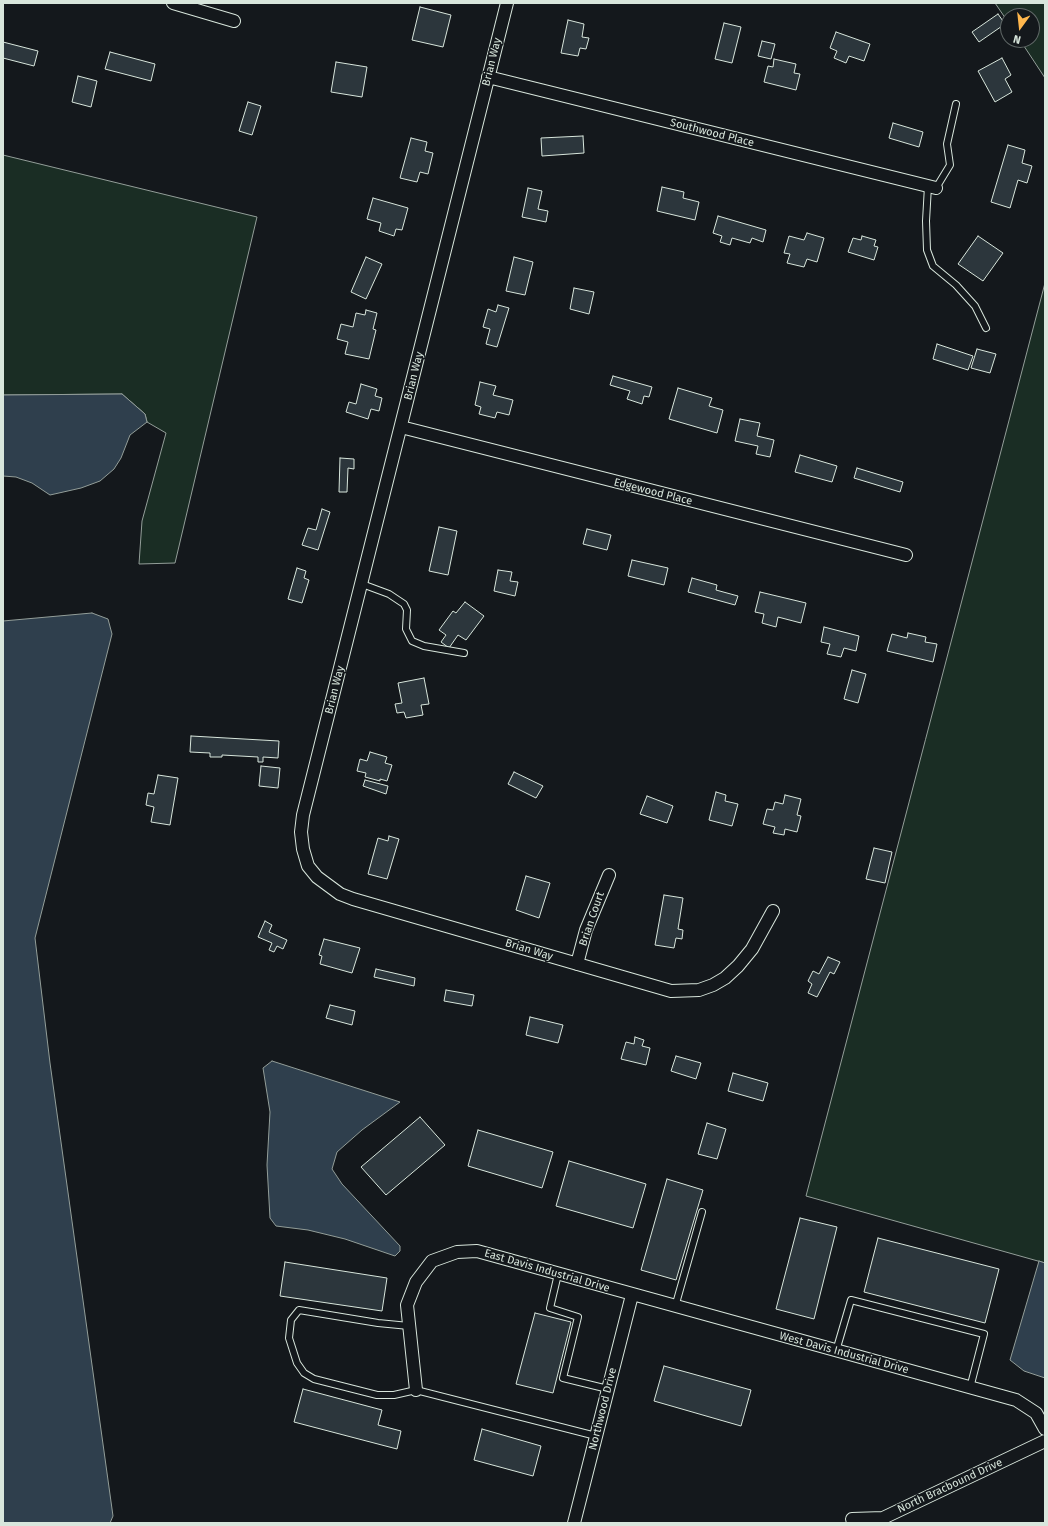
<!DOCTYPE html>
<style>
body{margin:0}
#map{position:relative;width:1048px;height:1526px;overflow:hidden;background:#14181c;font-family:"Fira Sans",sans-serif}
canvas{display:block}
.frame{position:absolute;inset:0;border:4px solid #d8e6dc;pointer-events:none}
.north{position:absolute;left:1000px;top:8px;width:40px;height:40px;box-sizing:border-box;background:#14181c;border:1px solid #626a69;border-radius:50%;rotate:195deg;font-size:11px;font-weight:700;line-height:16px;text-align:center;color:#d8e6dc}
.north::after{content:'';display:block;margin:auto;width:14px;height:18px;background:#ffb74d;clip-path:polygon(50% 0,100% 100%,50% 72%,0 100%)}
</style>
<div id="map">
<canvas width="1048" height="1526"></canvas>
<div class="frame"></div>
<div class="north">N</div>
</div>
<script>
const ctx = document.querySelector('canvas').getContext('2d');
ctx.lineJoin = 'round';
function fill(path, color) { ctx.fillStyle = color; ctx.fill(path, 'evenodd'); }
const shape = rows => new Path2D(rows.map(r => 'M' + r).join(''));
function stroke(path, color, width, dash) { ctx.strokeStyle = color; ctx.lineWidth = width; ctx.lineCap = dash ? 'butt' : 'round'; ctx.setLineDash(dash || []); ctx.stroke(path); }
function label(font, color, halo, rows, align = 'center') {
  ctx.font = font + ' "Fira Sans",sans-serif'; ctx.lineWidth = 3; ctx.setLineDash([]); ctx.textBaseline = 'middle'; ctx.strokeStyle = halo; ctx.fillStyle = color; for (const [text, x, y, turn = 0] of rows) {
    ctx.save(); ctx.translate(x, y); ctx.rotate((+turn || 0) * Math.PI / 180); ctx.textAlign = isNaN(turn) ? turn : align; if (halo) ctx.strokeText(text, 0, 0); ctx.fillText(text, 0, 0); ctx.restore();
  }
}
const green = shape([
 [995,3,1045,3,1045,78,1020,40,1032,40,1032,16,1008,16,1008,22,995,3],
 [3,155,257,217,175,563,139,564,142,521,166,433,147,422,145,414,122,394,3,395,3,155],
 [1045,283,1045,1263,806,1196,1045,283]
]);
const water = shape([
 [122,394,145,414,147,422,130,435,121,458,114,469,100,481,81,488,50,495,32,483,16,477,3,476,3,395,122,394],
 [92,613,108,619,112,634,35,938,50,1063,113,1516,110,1523,3,1523,3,621,92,613],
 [272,1061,400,1102,362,1130,337,1152,332,1169,342,1184,400,1246,400,1251,395,1256,345,1239,308,1230,276,1226,270,1218,267,1165,270,1112,263,1068,272,1061],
 [1039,1261,1045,1263,1045,1378,1024,1371,1010,1360,1039,1261]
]);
const building = shape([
 [420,7,451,15,443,47,412,40,420,7],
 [998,14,1005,24,979,42,972,32,998,14],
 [568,20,584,24,582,37,589,38,586,49,580,48,578,56,561,53,568,20],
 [724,23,741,27,732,63,715,59,724,23],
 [836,32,870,44,864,61,849,56,846,63,834,58,837,51,830,48,836,32],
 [762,41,775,44,771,59,758,56,762,41],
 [3,42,38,51,34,66,3,58,3,42],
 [110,52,155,64,151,81,105,69,110,52],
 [1002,58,1011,75,1005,79,1012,92,995,102,978,71,1002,58],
 [774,59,796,64,794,73,800,74,796,90,764,82,768,66,773,67,774,59],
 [336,62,367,67,362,97,331,92,336,62],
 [78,76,97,81,91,107,72,102,78,76],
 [248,102,261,106,252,135,239,131,248,102],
 [893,123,923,132,919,147,889,138,893,123],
 [583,136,584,153,542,156,541,138,583,136],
 [411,138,427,142,425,151,433,153,428,174,420,172,417,182,400,178,411,138],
 [1008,145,1025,150,1022,163,1032,166,1027,183,1018,180,1010,208,991,202,1008,145],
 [662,187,684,192,683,198,699,202,695,220,657,211,662,187],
 [528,188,542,191,538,209,548,211,546,222,522,217,528,188],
 [373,198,408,208,402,230,396,229,394,236,379,231,381,223,367,219,373,198],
 [718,216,766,230,763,242,752,238,750,243,732,238,730,245,720,242,722,236,713,233,718,216],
 [807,233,824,238,817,262,807,259,804,267,787,263,790,254,784,253,789,236,804,240,807,233],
 [862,236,876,240,874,246,878,247,874,260,848,252,853,238,861,240,862,236],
 [978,236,1003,253,983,281,958,264,978,236],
 [366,257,382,264,366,299,351,292,366,257],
 [514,257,533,262,525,295,506,291,514,257],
 [574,288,594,292,589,314,570,309,574,288],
 [498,305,509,308,497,347,486,344,490,329,483,327,488,309,496,312,498,305],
 [366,310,377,313,373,329,376,330,369,359,345,354,348,342,337,339,341,324,353,327,356,313,365,315,366,310],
 [937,344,973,356,968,370,933,359,937,344],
 [977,349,996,354,990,373,971,368,977,349],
 [613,376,652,387,649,397,644,396,642,404,627,399,630,391,610,385,613,376],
 [480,382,496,386,493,395,513,400,509,415,497,412,495,418,479,414,481,407,475,405,480,382],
 [361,384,377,389,375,396,382,398,379,411,371,409,368,419,346,412,349,402,356,404,361,384],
 [678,388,712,398,709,406,723,410,717,433,669,419,678,388],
 [740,419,760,423,757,436,774,440,770,457,756,454,758,446,735,441,740,419],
 [800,455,837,466,832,482,795,472,800,455],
 [340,458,354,459,354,469,348,468,347,492,339,492,340,458],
 [857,468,903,482,900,492,854,478,857,468],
 [322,509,330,512,318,550,302,545,308,528,316,530,322,509],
 [439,527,457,531,448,575,429,571,439,527],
 [587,529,611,535,607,550,583,544,587,529],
 [632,560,668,568,664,585,628,576,632,560],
 [297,568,306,571,304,578,309,580,302,603,288,599,297,568],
 [498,570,512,572,510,581,518,582,515,596,494,591,498,570],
 [692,578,717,585,716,590,738,596,735,605,688,592,692,578],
 [760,592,806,603,801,623,778,617,776,627,762,623,764,614,755,612,760,592],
 [465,602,484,616,466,640,458,635,449,648,441,642,446,635,439,630,453,611,456,613,465,602],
 [824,627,859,636,856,651,844,648,841,657,827,654,830,644,821,642,824,627],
 [908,633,926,637,925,642,937,644,933,662,887,651,892,634,907,638,908,633],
 [852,670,866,674,858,703,844,699,852,670],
 [424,678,429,704,421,705,423,715,406,718,404,712,397,713,395,704,402,703,398,683,424,678],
 [191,736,279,741,278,758,263,757,263,762,258,762,258,757,222,755,222,757,210,757,210,753,190,752,191,736],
 [370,752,387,757,385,763,392,765,387,781,380,779,380,781,365,777,366,773,357,771,360,759,367,761,370,752],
 [261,766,280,768,278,788,259,786,261,766],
 [514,772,543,786,536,798,508,784,514,772],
 [158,775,178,778,170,825,151,822,154,807,146,805,148,793,154,794,158,775],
 [365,780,388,786,386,794,363,786,365,780],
 [716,792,726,795,725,801,738,804,732,826,709,820,716,792],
 [785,795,801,799,797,815,801,816,797,832,785,829,784,835,773,833,775,827,763,824,767,809,773,810,775,802,783,804,785,795],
 [647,796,673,806,667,823,640,814,647,796],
 [389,836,399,839,387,879,368,874,378,838,388,841,389,836],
 [874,848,892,852,885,883,866,879,874,848],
 [526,876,550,883,539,918,516,910,526,876],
 [664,895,683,898,678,929,683,930,682,939,676,938,674,948,655,945,664,895],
 [265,921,272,925,269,932,287,940,283,949,277,946,274,952,269,950,272,943,258,937,265,921],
 [324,939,360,948,352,973,320,964,322,956,319,955,324,939],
 [828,957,840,962,834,974,830,972,817,997,808,993,812,984,808,981,813,971,819,974,828,957],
 [376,969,415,978,414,986,374,977,376,969],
 [446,990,474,995,472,1006,444,1001,446,990],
 [330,1005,355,1011,352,1025,326,1018,330,1005],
 [530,1017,563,1025,558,1043,526,1035,530,1017],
 [635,1037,644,1040,642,1046,650,1048,646,1065,621,1059,626,1042,634,1044,635,1037],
 [676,1056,701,1063,696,1079,671,1071,676,1056],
 [733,1073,768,1083,763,1101,728,1091,733,1073],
 [420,1117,445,1145,386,1195,361,1167,420,1117],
 [707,1123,726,1129,717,1159,698,1154,707,1123],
 [478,1130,553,1152,542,1188,468,1166,478,1130],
 [569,1161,646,1184,633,1228,556,1206,569,1161],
 [667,1179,703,1190,676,1280,641,1270,667,1179],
 [800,1218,837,1227,814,1319,776,1309,800,1218],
 [878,1238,999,1269,985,1323,864,1292,878,1238],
 [285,1262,387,1278,382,1311,280,1296,285,1262],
 [535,1313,571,1322,553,1393,516,1384,535,1313],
 [664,1366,751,1390,741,1426,654,1401,664,1366],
 [303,1389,382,1410,378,1425,401,1431,397,1449,294,1422,303,1389],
 [482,1429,541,1446,533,1476,474,1460,482,1429]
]);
const lane = shape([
 [928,186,926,221,927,250,933,266,956,285,975,306,986,328],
 [936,188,950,165,947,144,956,104],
 [362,584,389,594,404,604,407,610,406,629,412,641,424,646,464,653],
 [558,1274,550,1308,578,1317,563,1378,608,1389],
 [675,1307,702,1212],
 [409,1326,378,1323,299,1310,291,1320,289,1338,297,1363,304,1373,314,1379,377,1395,394,1395,416,1390,596,1436],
 [836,1351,851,1300,984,1334,970,1388]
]);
const street = shape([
 [173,3,234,21],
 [507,3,303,815,301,832,303,849,308,866,317,877,340,894,353,899,671,991,699,990,713,985,725,978,738,966,752,949,773,911],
 [488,77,936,188],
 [401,427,906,555],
 [577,964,586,930,609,875],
 [416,1390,407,1305,416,1282,432,1261,457,1252,477,1251,1016,1400,1036,1413,1045,1429],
 [852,1519,883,1518,1045,1441],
 [574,1523,632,1295]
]);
const streetNames = [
 ["Brian Way",492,62,-76],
 ["Southwood Place",712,133,14],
 ["Brian Way",414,376,-76],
 ["Edgewood Place",653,492,14],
 ["Brian Way",335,690,-76],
 ["Brian Court",592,919,-71],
 ["Brian Way",529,950,17],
 ["East Davis Industrial Drive",547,1271,16],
 ["West Davis Industrial Drive",844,1353,15],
 ["Northwood Drive",603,1409,-76],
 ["North Bracbound Drive",950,1486,-25]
];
fill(green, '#1a2d24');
stroke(green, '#939e99', 1);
fill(water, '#2f3f4d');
stroke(water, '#939e99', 1);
fill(building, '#2c363c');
stroke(building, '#d8e6dc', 1);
stroke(lane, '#d8e6dc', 8);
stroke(street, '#d8e6dc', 14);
stroke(lane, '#14181c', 6);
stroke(street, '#14181c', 12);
label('11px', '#d8e6dc', '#14181c', streetNames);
</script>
